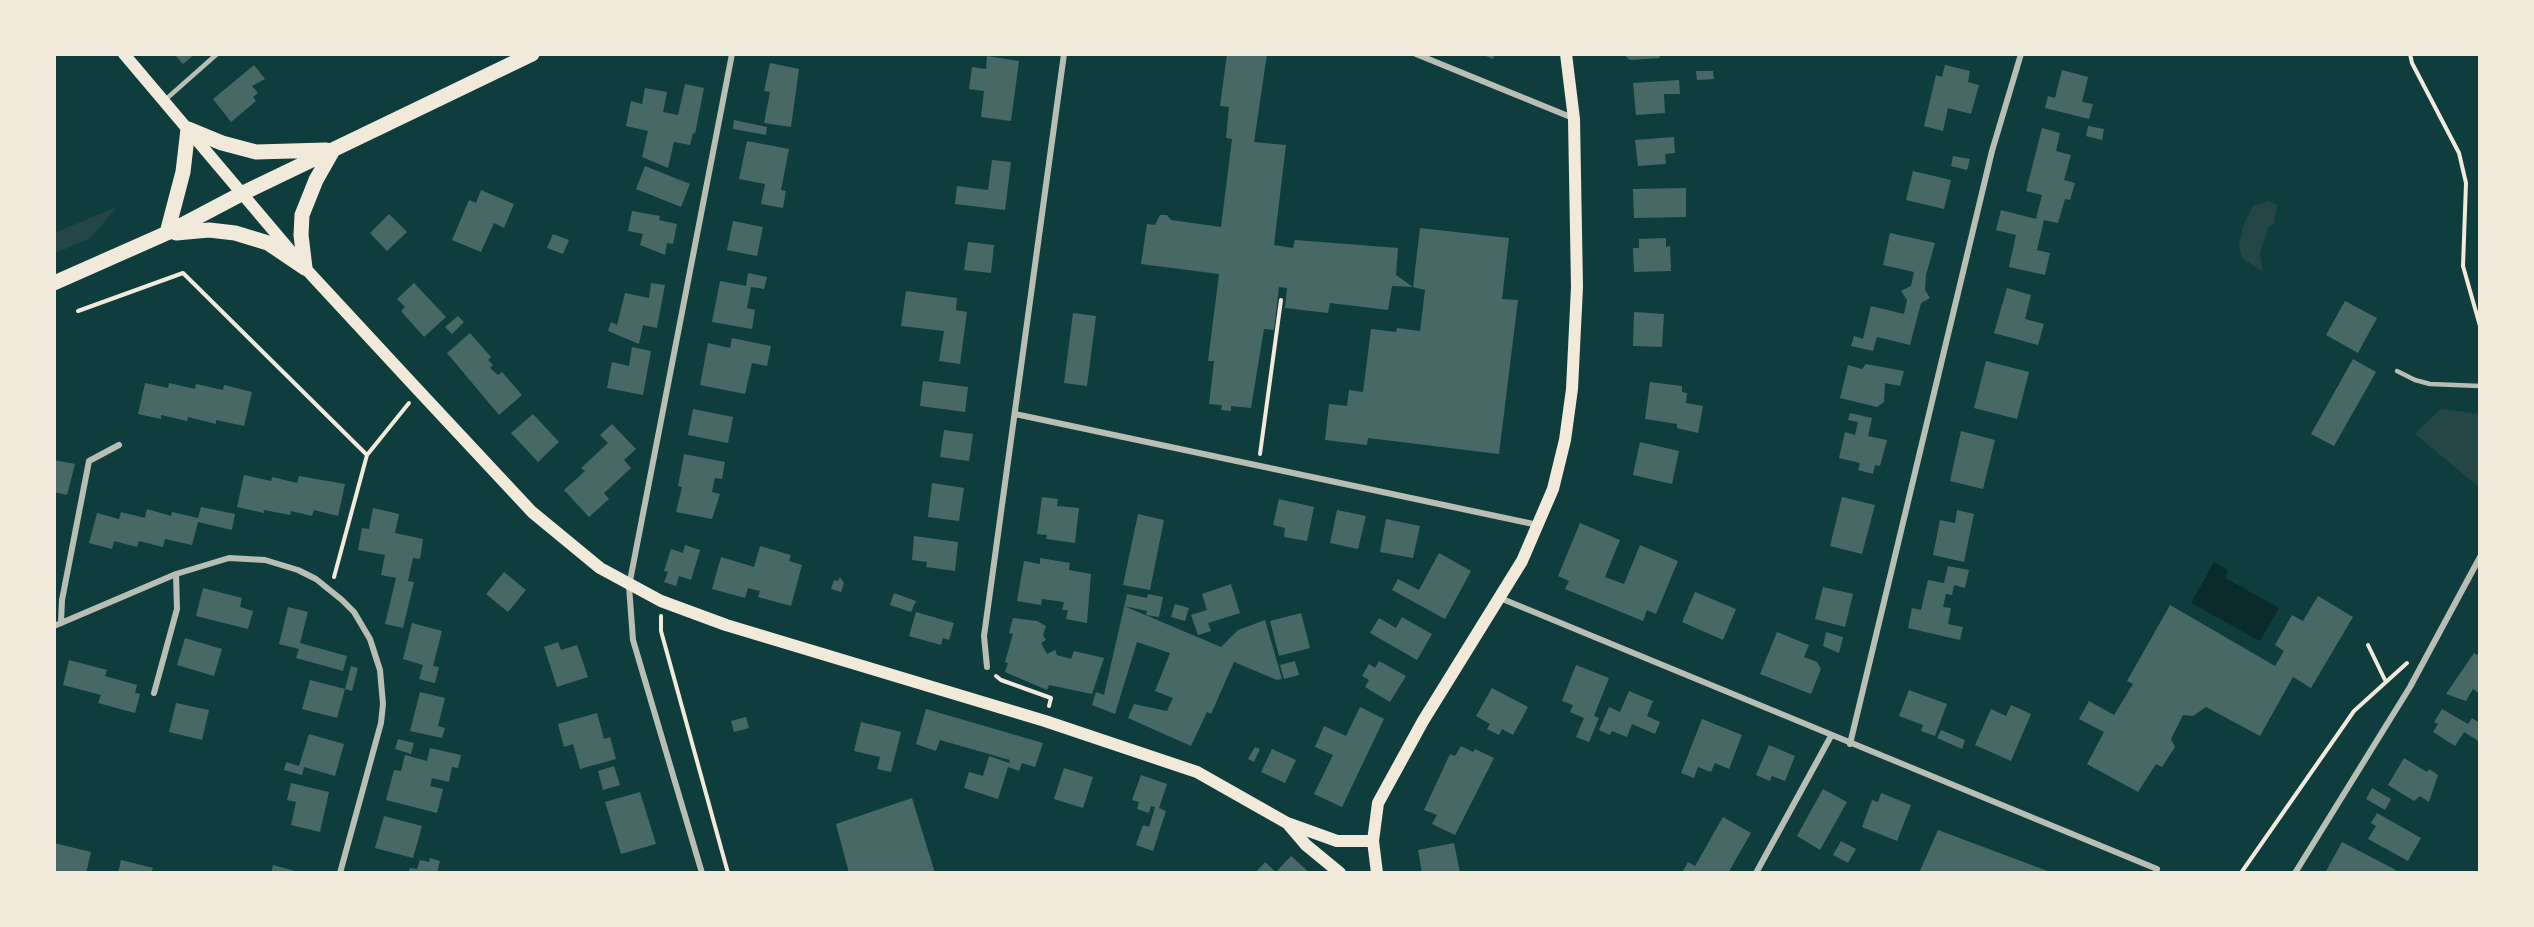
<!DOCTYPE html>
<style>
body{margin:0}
#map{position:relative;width:2534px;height:927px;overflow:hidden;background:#0f3d3e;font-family:Signika,sans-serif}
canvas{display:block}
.frame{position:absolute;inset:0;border:56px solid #f1e9da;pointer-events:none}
</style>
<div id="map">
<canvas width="2534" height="927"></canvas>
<div class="frame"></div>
</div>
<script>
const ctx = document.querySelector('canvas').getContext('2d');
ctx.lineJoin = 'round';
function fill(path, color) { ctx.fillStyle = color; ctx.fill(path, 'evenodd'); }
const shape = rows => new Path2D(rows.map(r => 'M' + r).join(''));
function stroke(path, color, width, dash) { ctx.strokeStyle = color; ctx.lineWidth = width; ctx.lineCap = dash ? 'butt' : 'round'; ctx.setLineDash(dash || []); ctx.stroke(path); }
const green = shape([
 [2268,201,2277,205,2274,224,2268,228,2260,254,2263,272,2242,258,2239,246,2243,226,2253,206],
 [117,207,90,238,54,254,54,233],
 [2441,409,2480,414,2480,488,2415,434]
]);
const water = shape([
 [2214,562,2228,570,2225,578,2279,608,2260,641,2191,603]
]);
const building = shape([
 [174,54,195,54,183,64],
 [1227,54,1267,54,1254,142,1286,145,1274,245,1293,248,1295,240,1398,248,1396,275,1413,287,1420,228,1509,238,1502,299,1518,300,1499,454,1368,438,1367,445,1325,440,1329,404,1347,406,1349,390,1363,392,1371,329,1396,332,1397,328,1420,331,1425,290,1413,287,1392,286,1388,310,1330,303,1328,313,1285,308,1287,288,1279,287,1274,330,1264,329,1251,408,1231,406,1231,411,1221,410,1222,405,1209,404,1214,361,1208,361,1219,274,1141,264,1147,224,1155,225,1160,215,1167,215,1171,220,1221,227,1232,139,1226,138,1229,107,1220,106],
 [1481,54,1495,54,1493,59],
 [1623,54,1659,54,1660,58,1630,60],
 [987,56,1019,61,1011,121,981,117,984,91,969,89,972,67,986,69],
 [770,63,799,69,791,127,764,123,770,92,764,91],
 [254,65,265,79,252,86,258,93,253,97,256,101,231,122,213,99],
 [1945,65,1970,71,1968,82,1979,85,1971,114,1948,108,1943,131,1924,126,1936,75,1942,77],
 [2062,70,2088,77,2082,102,2093,104,2089,119,2045,108,2048,96,2055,98],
 [1696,71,1713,71,1714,79,1697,80],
 [1679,80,1680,94,1664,94,1665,113,1636,115,1633,83],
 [685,84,704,88,695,134,693,133,690,145,674,142,668,168,642,157,648,131,626,126,631,101,642,104,645,88,667,92,663,112,678,115],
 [734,120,767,127,766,135,733,129],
 [2088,126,2104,129,2102,140,2086,136],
 [2042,128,2060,133,2056,151,2071,155,2064,180,2075,183,2070,200,2065,199,2058,223,2044,220,2037,250,2050,253,2045,275,2009,267,2016,235,1996,230,2001,210,2036,219,2042,195,2026,191],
 [1674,137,1675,153,1665,154,1666,164,1638,166,1635,140],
 [747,141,789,149,781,190,786,191,783,208,761,204,765,184,739,179],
 [1953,156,1970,159,1967,170,1951,166],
 [992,160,1011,162,1005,210,955,204,957,186,988,190],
 [645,166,690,184,681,207,636,189],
 [1913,171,1951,180,1944,209,1906,200],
 [1686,188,1686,217,1634,218,1633,189],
 [481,190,514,204,504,228,494,223,481,252,452,240,469,200,476,203],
 [632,211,660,216,659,220,677,224,673,244,667,243,665,255,640,245,643,234,628,231],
 [389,214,407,232,387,251,370,233],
 [733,221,763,227,757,256,727,250],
 [1890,233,1935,243,1926,275,1925,290,1930,298,1921,303,1910,345,1877,337,1873,351,1851,346,1854,336,1863,339,1871,306,1904,314,1907,300,1901,291,1911,286,1914,272,1883,265],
 [553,234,569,240,563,254,547,248],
 [1666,238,1666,247,1670,246,1671,271,1634,272,1633,248,1639,248,1639,239],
 [968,242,994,245,991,273,964,270],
 [748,273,767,277,764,289,751,287,747,308,755,310,752,329,712,322,720,281,746,286],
 [414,283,446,317,424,337,401,311,405,307,397,299],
 [651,283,665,285,657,328,643,325,639,344,608,331,611,322,617,325,625,293,649,298],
 [2007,288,2031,295,2025,319,2044,324,2038,345,1994,333],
 [906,291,957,298,956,310,967,312,960,364,939,361,944,331,901,326],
 [2345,301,2377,318,2358,353,2326,335],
 [1634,312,1664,314,1662,347,1633,346],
 [1073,313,1096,316,1087,386,1064,383],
 [458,316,464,322,452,334,445,327],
 [470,333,491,357,488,360,493,365,490,368,498,375,502,372,522,395,499,415,447,353],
 [732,338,771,346,767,366,752,363,745,394,700,385,708,343,730,348],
 [632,347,651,351,643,395,607,388,612,362,629,366],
 [2353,359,2376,372,2334,446,2311,434],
 [1986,361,2029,372,2017,419,1974,408],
 [1866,364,1904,371,1900,386,1885,383,1884,402,1877,407,1840,398,1848,365,1862,369],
 [923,381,968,387,965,412,920,406],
 [1650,382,1682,386,1682,392,1687,393,1686,403,1703,406,1698,433,1677,428,1677,424,1645,419],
 [145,383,168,388,169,383,195,389,196,384,223,390,224,385,252,392,244,426,216,420,216,424,188,417,187,421,161,415,161,419,138,414],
 [693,409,733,417,728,443,688,435],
 [1850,413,1872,418,1868,436,1887,440,1880,466,1875,465,1873,474,1858,470,1860,463,1839,458,1845,432,1855,435,1858,422,1848,420],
 [533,414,559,442,538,462,511,433],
 [612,424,636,449,624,460,631,468,604,493,609,499,589,517,564,490,585,471,581,468,608,443,600,435],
 [944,430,973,434,969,461,940,457],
 [1961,431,1995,440,1983,489,1950,481],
 [1640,442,1679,451,1672,484,1633,475],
 [684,454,725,462,722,479,715,478,712,492,720,494,712,519,676,512,682,487,678,486],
 [54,460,75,464,67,495,54,492],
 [244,475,271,481,272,477,297,483,299,476,345,484,338,516,314,510,312,516,291,511,290,515,264,510,264,513,237,507],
 [932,483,964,488,959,521,928,517],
 [1042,497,1058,499,1057,506,1079,508,1075,543,1046,539,1047,535,1037,534],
 [1842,497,1875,505,1862,554,1830,546],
 [1279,499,1314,507,1307,541,1284,537,1285,528,1273,525],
 [201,507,235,514,232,530,198,522,192,545,165,539,163,547,139,541,137,547,114,541,112,549,89,543,97,513,119,519,121,512,145,518,147,509,171,516,172,512,198,518],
 [373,508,399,514,395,533,423,539,420,559,413,558,408,581,414,582,403,628,385,624,396,578,381,575,385,555,358,550,362,528,369,529],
 [1337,510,1366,516,1358,549,1330,543],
 [1957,510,1974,514,1964,562,1933,555,1940,520,1955,523],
 [1138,514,1164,520,1150,590,1123,585],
 [1386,519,1420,526,1413,558,1380,552],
 [1580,523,1620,540,1605,577,1624,584,1640,545,1678,561,1656,614,1647,610,1643,621,1565,589,1569,581,1558,576],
 [914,536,958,542,955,571,926,567,927,562,912,560],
 [685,545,700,550,691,580,679,576,676,586,664,582,668,572,664,571,671,549,683,553],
 [760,546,791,555,789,561,802,565,791,606,758,597,760,591,748,588,745,598,712,589,721,557,754,567],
 [1439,553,1471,571,1445,619,1392,590,1398,579,1419,590],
 [1040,558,1070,563,1069,570,1091,574,1087,623,1066,619,1068,610,1062,610,1064,602,1042,599,1041,605,1017,601,1024,561,1040,564],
 [1948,566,1969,570,1965,588,1954,585,1952,595,1946,594,1943,607,1951,608,1948,624,1963,627,1960,640,1908,628,1912,608,1921,610,1928,580,1944,583],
 [504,572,526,590,508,612,486,594],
 [840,577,844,583,841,592,831,589,834,580,838,581],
 [1231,584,1240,613,1208,623,1211,631,1198,635,1191,615,1207,610,1202,594],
 [1823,587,1853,594,1845,627,1815,619],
 [203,588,242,598,240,607,253,611,248,629,196,616],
 [1695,592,1736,609,1723,640,1682,622],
 [894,593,916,601,911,612,890,605],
 [1127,594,1147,598,1148,594,1163,597,1159,617,1146,615,1147,611,1124,606,1221,647,1238,630,1265,620,1282,679,1277,680,1234,662,1211,714,1207,712,1191,746,1128,718,1134,704,1167,711,1173,698,1155,691,1170,653,1137,642,1115,714,1092,705,1096,692,1104,695],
 [2318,596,2353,617,2311,688,2293,677,2260,736,2206,707,2193,716,2183,715,2171,739,2175,747,2162,767,2156,764,2138,792,2087,764,2104,732,2079,719,2089,701,2114,715,2133,684,2127,681,2170,605,2275,666,2284,651,2275,645,2292,615,2303,621],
 [1175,604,1189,608,1185,621,1171,617],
 [288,607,308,612,300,643,347,656,343,671,296,658,299,649,279,644],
 [916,612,954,623,949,640,943,638,941,645,909,636],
 [1301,613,1310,648,1279,656,1270,621],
 [1402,617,1432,634,1417,660,1370,633,1379,618,1396,628],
 [1013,618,1037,621,1046,626,1043,635,1046,640,1041,643,1047,654,1055,650,1057,655,1071,659,1074,651,1104,658,1092,694,1049,685,1047,690,1005,672,1008,663,1005,662,1013,634,1009,633],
 [412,623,442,631,433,666,439,667,435,683,419,679,423,665,403,659],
 [1777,632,1809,645,1804,657,1817,662,1821,669,1811,694,1760,674],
 [1826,632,1843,637,1839,653,1823,646],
 [185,638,222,649,214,676,177,665],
 [558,642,561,650,577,645,588,677,557,687,544,647],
 [2480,651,2480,694,2473,689,2466,701,2446,694,2474,653,2477,655],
 [69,660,107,670,105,676,137,685,135,693,140,694,135,713,98,703,101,695,63,685],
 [1295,661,1299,675,1284,679,1280,665],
 [1379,661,1406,676,1390,702,1365,687,1369,680,1362,676,1369,664,1375,668],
 [1576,665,1609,678,1594,716,1599,718,1589,742,1576,737,1584,718,1570,712,1573,705,1562,701],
 [351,666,358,668,352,691,345,689,337,718,302,709,310,680,345,689],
 [1492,688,1528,707,1513,735,1502,729,1499,735,1487,729,1490,724,1476,716],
 [1909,690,1947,704,1935,736,1921,731,1923,725,1899,716],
 [1629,691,1653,701,1647,716,1660,722,1655,734,1632,724,1627,737,1612,731,1610,735,1599,730,1609,707,1620,712],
 [420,692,445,698,438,726,445,728,442,738,410,731],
 [176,703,209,710,202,740,169,732],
 [2011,705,2031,714,2011,761,1975,745,1991,709,2006,716],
 [1360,707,1384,719,1342,807,1314,794,1333,755,1315,747,1324,726,1346,736],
 [926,709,1043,743,1035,767,1022,763,1019,771,1008,767,998,799,964,788,969,772,983,776,989,756,1009,763,1010,760,940,740,936,751,916,744],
 [2442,709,2468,724,2472,718,2480,723,2480,742,2464,732,2455,746,2433,732,2438,724,2434,722],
 [597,713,604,739,610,737,616,759,580,769,573,744,564,747,558,724],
 [746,717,749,728,734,732,731,721],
 [1702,719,1742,735,1729,769,1715,763,1711,772,1698,767,1694,778,1681,773],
 [861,722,901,732,891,772,877,769,880,757,854,751],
 [1941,730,1965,740,1962,749,1937,738],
 [309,734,344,744,335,776,304,767,302,775,284,770,286,762,299,766],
 [398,739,414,743,411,754,395,749],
 [1769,745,1795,756,1785,781,1772,776,1770,781,1756,775],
 [1461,746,1473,752,1475,749,1494,758,1455,835,1432,824,1437,815,1424,810,1450,754,1455,756],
 [1255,747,1260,749,1254,762,1248,759],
 [430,748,461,755,458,768,452,767,449,782,432,778,430,786,443,789,437,813,386,800,394,770,401,771,405,755,427,761],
 [1272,749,1296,760,1285,783,1261,772],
 [2404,758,2427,772,2429,769,2438,775,2429,802,2420,796,2414,801,2388,785],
 [614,766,620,785,603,790,598,771],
 [1064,768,1093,777,1083,808,1054,799],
 [1141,775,1167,784,1159,808,1166,811,1153,851,1136,845,1143,825,1149,827,1155,807,1151,806,1149,813,1137,809,1139,802,1132,800],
 [291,783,329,792,320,832,291,825,296,802,287,800],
 [2372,788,2391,799,2385,810,2366,799],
 [1823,789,1847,802,1820,850,1797,836],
 [640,792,656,844,621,854,605,802],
 [1881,793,1911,805,1897,841,1862,827,1872,800,1878,802],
 [912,798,935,873,849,873,836,824],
 [2377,813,2421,838,2408,861,2368,839,2376,826,2371,823],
 [384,816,422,826,413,858,375,848],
 [1723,817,1751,833,1728,873,1682,873,1688,862,1695,866],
 [1938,830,2053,873,1919,873],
 [1841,841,1856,849,1848,863,1833,855],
 [2342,842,2396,870,2394,873,2325,873],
 [54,843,91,852,86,873,54,873],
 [1454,843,1460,873,1422,873,1418,850],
 [1291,856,1310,873,1255,873,1265,862,1276,872],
 [430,858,440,861,437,873,408,873,410,868,417,869,420,860,429,862],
 [121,860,153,868,151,873,118,873],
 [273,865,299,872,298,873,271,873]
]);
const path = shape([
 [2410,54,2412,63,2459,153,2466,183,2463,266,2480,326],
 [78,311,183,273,367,455],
 [1260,454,1281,300],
 [334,577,367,455,409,403],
 [661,616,661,631,728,873],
 [2368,645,2385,680],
 [996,676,1001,680,1051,698,1049,706],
 [2241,873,2354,711,2407,663]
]);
const service = shape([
 [165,100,217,54],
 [2397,371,2415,380,2430,384,2480,386]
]);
const minor = shape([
 [1416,54,1573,118],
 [1015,414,1538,525],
 [1500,598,2157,869],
 [61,623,62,600,89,461,119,445],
 [54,626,176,574,229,558,265,560,298,570,316,579,342,600,354,612,370,639,380,670,383,704,381,723,340,873],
 [987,667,984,636,1064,54],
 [154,693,177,609,176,574],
 [1850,744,1992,151,2021,54],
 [702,873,633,640,629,586,732,54],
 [1756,873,1831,736],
 [2295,873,2410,687,2480,557]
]);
const secondary = shape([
 [124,54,305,268,419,391,532,512,600,568,661,601,726,625,1045,721,1197,772,1287,823,1337,841,1373,841],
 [1288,824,1306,845,1340,873],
 [1377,873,1373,841,1378,803,1423,721,1522,561,1553,489,1565,440,1572,389,1577,287,1574,119,1566,54]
]);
const primary = shape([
 [167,233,183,172,188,129,222,143,256,152,326,150],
 [176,233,209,230,235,233,268,243,305,268],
 [305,268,301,235,302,215,316,180,333,150],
 [54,283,167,233,241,194,532,54]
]);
fill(green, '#244646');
fill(water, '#0a2a2b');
fill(building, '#486865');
stroke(path, '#f1e9da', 4);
stroke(service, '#b8beb3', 4.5);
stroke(minor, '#b8beb3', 6);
stroke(secondary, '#f1e9da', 12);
stroke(primary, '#f1e9da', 15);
</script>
